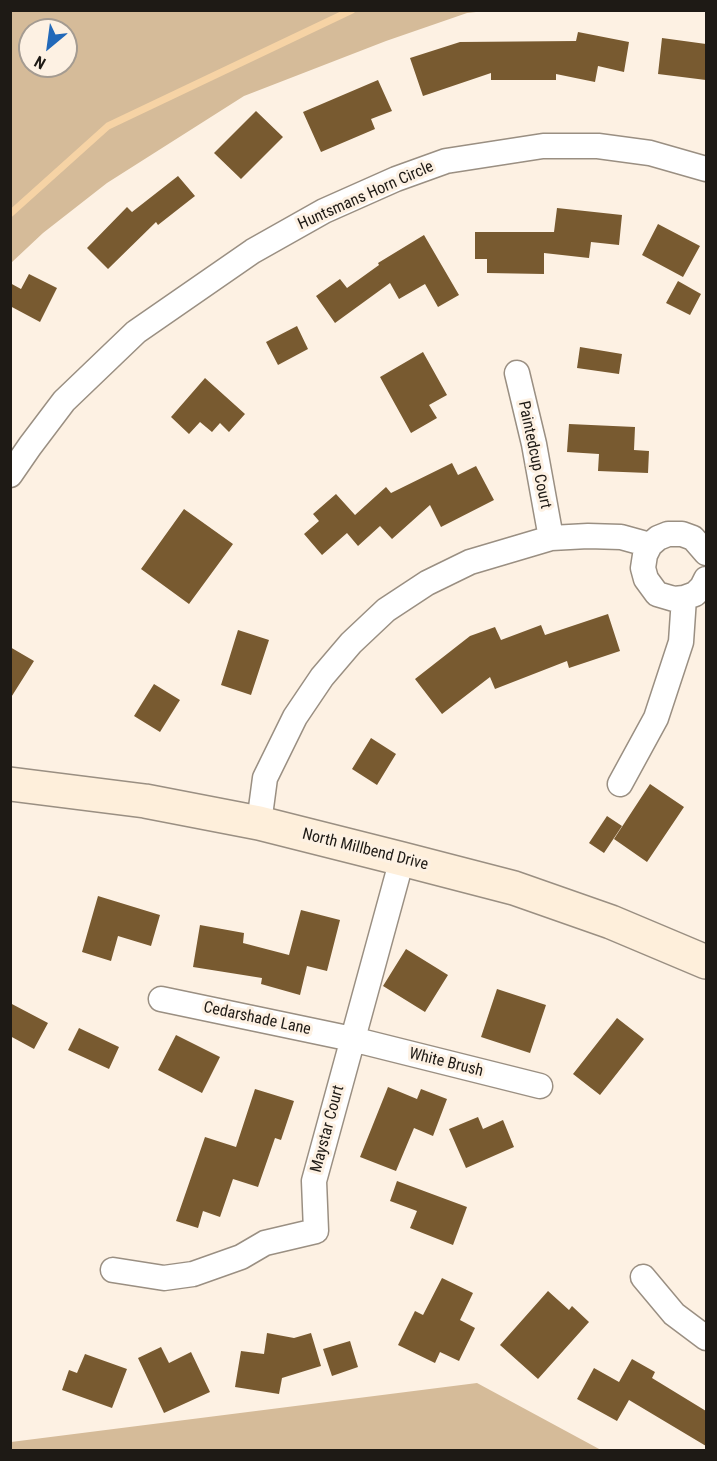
<!DOCTYPE html>
<style>
body{margin:0}
#map{position:relative;width:717px;height:1461px;overflow:hidden;background:#fdf1e3;font-family:"Roboto Condensed",sans-serif}
canvas{display:block}
.frame{position:absolute;inset:0;border:12px solid #1e1a15;pointer-events:none}
.north{position:absolute;left:18px;top:18px;width:60px;height:60px;box-sizing:border-box;background:#fdf1e3;border:2px solid #a49b91;border-radius:50%;rotate:209deg;font-size:16px;font-weight:700;line-height:24px;text-align:center;color:#1e1a15}
.north::after{content:'';display:block;margin:auto;width:21px;height:27px;background:#2269b9;clip-path:polygon(50% 0,100% 100%,50% 72%,0 100%)}
</style>
<div id="map">
<canvas width="717" height="1461"></canvas>
<div class="frame"></div>
<div class="north">N</div>
</div>
<script>
const ctx = document.querySelector('canvas').getContext('2d');
ctx.lineJoin = 'round';
function fill(path, color) { ctx.fillStyle = color; ctx.fill(path, 'evenodd'); }
const shape = rows => new Path2D(rows.map(r => 'M' + r).join(''));
function stroke(path, color, width, dash) { ctx.strokeStyle = color; ctx.lineWidth = width; ctx.lineCap = dash ? 'butt' : 'round'; ctx.setLineDash(dash || []); ctx.stroke(path); }
function label(font, color, halo, rows, align = 'center') {
  ctx.font = font + ' "Roboto Condensed",sans-serif'; ctx.lineWidth = 6; ctx.setLineDash([]); ctx.textBaseline = 'middle'; ctx.strokeStyle = halo; ctx.fillStyle = color; for (const [text, x, y, turn = 0] of rows) {
    ctx.save(); ctx.translate(x, y); ctx.rotate((+turn || 0) * Math.PI / 180); ctx.textAlign = isNaN(turn) ? turn : align; if (halo) ctx.strokeText(text, 0, 0); ctx.fillText(text, 0, 0); ctx.restore();
  }
}
const green = shape([
 [11,10,485,10,485,11,467,13,386,41,244,96,107,183,43,233,11,263],
 [30,30,66,30,66,66,30,66],
 [477,1383,601,1450,11,1450,11,1442]
]);
const stream = shape([
 [10,214,108,126,352,10]
]);
const building = shape([
 [578,32,629,42,624,72,598,66,595,82,556,74,556,80,491,80,491,73,423,96,410,58,460,42,576,41],
 [662,38,706,44,706,80,658,74],
 [378,80,392,111,371,119,375,129,321,152,303,112],
 [256,111,283,137,241,179,214,153],
 [178,176,195,196,158,225,156,222,108,269,87,248,127,207,132,212],
 [557,208,622,215,619,245,591,242,589,258,544,253,544,274,487,273,487,259,475,259,475,232,554,232],
 [658,224,700,246,683,277,642,255],
 [424,235,459,295,438,307,425,284,399,299,390,283,335,323,316,296,340,279,347,288,379,265,378,263],
 [29,274,57,288,40,322,10,306,10,283,21,289],
 [678,281,701,294,690,315,666,303],
 [297,326,308,349,278,365,266,342],
 [580,347,622,354,619,374,577,368],
 [423,352,447,395,429,405,437,418,411,433,380,377],
 [205,378,245,414,229,432,220,423,212,432,200,422,189,434,171,417],
 [569,424,635,427,634,450,649,451,648,473,598,471,599,454,567,452],
 [452,463,458,475,476,466,494,500,441,527,430,505,392,539,380,526,358,546,347,533,322,555,304,534,319,521,313,514,336,494,355,515,386,487,391,493],
 [184,509,233,544,189,604,141,569],
 [608,614,620,651,569,668,567,661,495,689,490,677,442,714,415,679,470,636,495,627,501,640,541,625,545,635],
 [238,630,269,640,251,695,221,685],
 [10,647,34,661,10,699],
 [154,684,180,700,160,732,134,716],
 [371,738,396,754,377,785,352,769],
 [650,784,684,807,647,862,614,839],
 [607,816,622,826,604,853,589,843],
 [98,896,160,915,151,946,118,936,111,961,82,952],
 [301,910,340,920,327,971,307,966,300,995,261,984,262,978,193,967,200,925,244,933,243,943,289,955],
 [406,949,448,975,425,1012,383,986],
 [497,989,546,1005,530,1053,481,1037],
 [10,1003,48,1023,34,1049,10,1036],
 [617,1018,644,1039,600,1095,573,1074],
 [79,1028,119,1047,109,1069,68,1050],
 [176,1035,220,1057,202,1093,158,1070],
 [388,1087,417,1099,421,1089,447,1099,433,1136,414,1128,396,1171,360,1157],
 [255,1089,294,1101,281,1140,275,1138,258,1187,233,1179,220,1217,203,1211,198,1228,176,1221,205,1137,236,1147],
 [478,1117,483,1129,503,1120,514,1147,466,1168,449,1129],
 [397,1181,467,1207,453,1245,410,1228,417,1211,390,1201],
 [442,1278,473,1293,460,1320,475,1328,459,1361,440,1352,435,1363,398,1345,415,1311,423,1315],
 [548,1291,569,1310,572,1306,589,1322,538,1379,500,1345],
 [267,1333,294,1338,311,1333,321,1366,282,1378,279,1394,235,1387,241,1351,264,1354],
 [350,1341,358,1367,332,1376,323,1349],
 [161,1347,169,1363,191,1352,210,1392,164,1413,138,1358],
 [85,1354,127,1369,112,1408,62,1390,69,1370,77,1373],
 [632,1359,655,1372,652,1378,706,1411,706,1446,629,1400,617,1421,577,1399,594,1368,619,1382]
]);
const street = shape([
 [517,373,534,444,551,538],
 [10,475,30,446,64,401,136,332,253,251,324,211,396,179,446,161,543,146,598,146,650,153,706,169],
 [706,553,693,538,682,534,668,534,658,538,650,545,645,555,643,568,646,579,657,594,674,599,684,598,695,594,702,587,706,579],
 [620,784,656,718,681,642,684,598],
 [259,823,265,778,295,717,322,677,351,643,386,610,427,583,470,562,551,538,588,536,621,537,650,545],
 [161,999,352,1039,540,1086],
 [113,1270,164,1278,193,1274,241,1257,265,1243,316,1231,314,1181,402,859],
 [643,1277,674,1314,706,1338]
]);
const secondary = shape([
 [10,784,145,801,259,823,402,859,514,888,611,922,706,962]
]);
const streetNames = [
 ["Huntsmans Horn Circle",366,196,-24],
 ["Paintedcup Court",534,455,78],
 ["North Millbend Drive",365,850,14],
 ["Cedarshade Lane",257,1019,12],
 ["White Brush",446,1063,14],
 ["Maystar Court",328,1129,-75]
];
fill(green, '#d5bb99');
stroke(stream, '#f6d3a5', 7);
fill(building, '#785a30');
stroke(street, '#9a8f82', 27);
stroke(secondary, '#9a8f82', 36);
stroke(street, '#fff', 24);
stroke(secondary, '#feefdb', 33);
label('16px', '#1e1a15', '#fdf1e3', streetNames);
</script>
